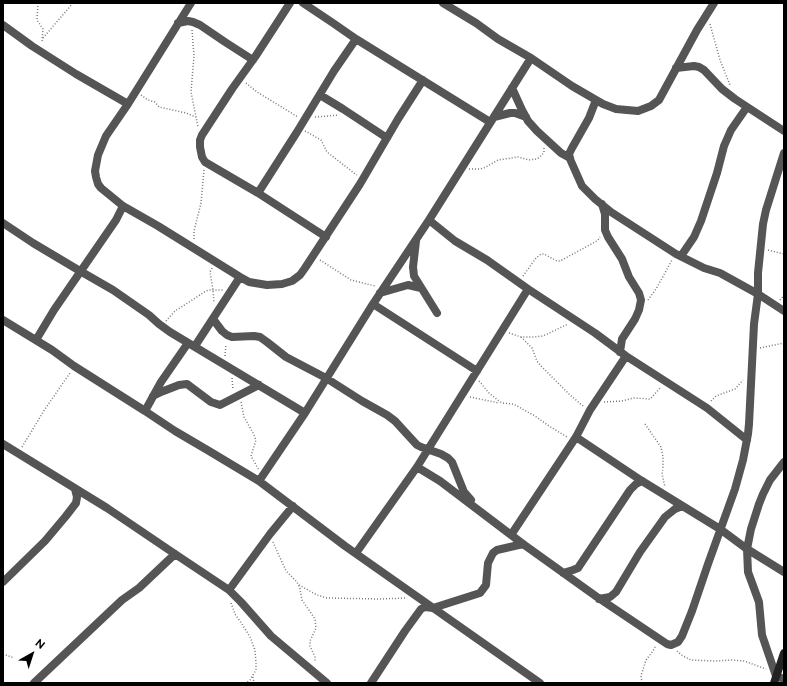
<!DOCTYPE html>
<style>
body{margin:0}
#map{position:relative;width:787px;height:686px;overflow:hidden;background:#fff;font-family:Raleway,sans-serif}
canvas{display:block}
.frame{position:absolute;inset:0;border:4px solid #000;pointer-events:none}
.north{position:absolute;left:12px;top:634px;width:40px;height:40px;-webkit-text-stroke:3px #fff;paint-order:stroke;rotate:39deg;font-size:11px;font-weight:700;line-height:16px;text-align:center;color:#000}
.north::after{content:'';display:block;margin:auto;width:14px;height:18px;background:#000;clip-path:polygon(50% 0,100% 100%,50% 72%,0 100%)}
</style>
<div id="map">
<canvas width="787" height="686"></canvas>
<div class="frame"></div>
<div class="north">N</div>
</div>
<script>
const ctx = document.querySelector('canvas').getContext('2d');
ctx.lineJoin = 'round';
const shape = rows => new Path2D(rows.map(r => 'M' + r).join(''));
function stroke(path, color, width, dash) { ctx.strokeStyle = color; ctx.lineWidth = width; ctx.lineCap = dash ? 'butt' : 'round'; ctx.setLineDash(dash || []); ctx.stroke(path); }
const path = shape([
 [38,3,37,20,43,29,42,43],
 [710,24,720,60,730,85],
 [192,30,194,56,191,92,198,127],
 [43,38,73,3],
 [246,83,257,92,298,117],
 [141,95,148,100,155,102,159,107,186,113,196,117],
 [315,117,339,115],
 [305,131,321,140,327,152,354,173,357,175],
 [469,169,480,169,486,167,498,160,518,157,529,160,537,159,542,155,544,152,544,147],
 [194,239,194,231,201,203,204,170],
 [768,250,784,254],
 [320,260,351,280,375,286],
 [212,268,210,272,213,290,214,303],
 [523,276,536,258,541,254,544,254,557,261,560,261,595,242,598,240,600,237],
 [648,300,656,289,672,260],
 [780,300,784,295],
 [166,321,175,311,186,304,206,291,210,290,224,290],
 [509,333,521,337,533,337,543,336,568,324],
 [521,337,532,348,537,361,540,365,569,394,583,406],
 [760,348,784,343],
 [225,356,226,344],
 [232,378,233,390],
 [479,381,489,393,499,401,502,403,513,404,517,406,535,416,549,426,567,437],
 [470,397,499,403],
 [711,401,716,396,735,389,743,380],
 [241,402,244,417,253,433,256,440,251,456,259,470],
 [604,402,622,401,634,398,650,399,653,396,660,388],
 [645,424,661,447,663,457,663,468,662,474,665,487],
 [22,447,45,409,70,373],
 [273,542,286,571,297,582,300,589,302,600,315,619,316,628,310,641,310,646,315,657,315,662],
 [299,585,317,595,327,598,380,599,406,598],
 [231,603,235,614,242,624,250,637,255,650,256,663,256,670,250,680,246,683],
 [677,651,683,656,691,660,716,661,732,660,744,661,766,669],
 [3,654,14,658],
 [253,677,254,683],
 [642,683,641,676,646,660,653,651,656,645]
]);
const street = shape([
 [191,3,128,104,106,136,98,155,95,171,96,177,98,184,101,188,123,206,158,226,240,277,249,282,267,285,282,284,292,281,300,275,305,268,360,184,398,119,423,80],
 [290,3,255,57,232,89,202,135,200,140,200,147,202,157,205,162,258,193,326,237],
 [303,3,333,23,356,39,490,122],
 [443,3,476,23,498,39,531,58,572,86,603,104,616,109,638,111,651,106,659,100,697,30,714,3],
 [178,23,188,21,193,22,200,25,225,42,253,60],
 [3,25,32,46,76,74,128,104],
 [676,68,694,66,699,67,704,70,722,89,735,99,784,131],
 [512,88,522,110,528,121,537,131,561,153,570,158],
 [320,95,343,109,387,138],
 [596,100,589,118,572,148,569,154,570,159,582,186,595,199,611,212,676,254,704,268,720,273,758,294,784,311],
 [494,117,510,113,515,113,526,117],
 [258,193,297,132,334,71,356,39],
 [602,204,605,214,605,230,608,237,622,259,629,277,639,293,641,300,639,310,635,319,622,339,620,352],
 [429,220,455,241,487,260,528,289,595,333,626,356,707,408,747,440],
 [3,223,33,243,80,271,113,290,149,315,159,324,170,332,305,413],
 [416,241,413,267,414,276,437,313],
 [681,256,694,237,701,221,717,173,724,146,731,130,747,107],
 [380,293,408,285,421,288],
 [373,304,477,371],
 [213,319,222,331,227,335,232,337,254,336,260,337,267,342,286,357,326,378,362,401,387,415,395,421,417,445,421,447,441,454,448,458,452,462,464,492,471,500],
 [3,320,52,350,74,366,145,411,175,431,209,451,259,481,345,546,540,683],
 [36,340,54,310,116,220,123,206],
 [195,346,240,277],
 [153,396,161,392,179,385,187,384,211,402,220,405,259,385],
 [145,411,161,382,188,343],
 [576,437,642,481,720,529,747,549,784,572],
 [3,444,107,508,175,554,229,590,241,602,271,636,327,683],
 [784,462,770,480,763,494,759,504,751,529,747,549,748,572,759,602,762,635,776,676,784,679],
 [417,467,440,481,523,544,597,597,667,644,671,645,678,642,682,636,692,611,708,564,735,489,743,460,748,434,749,424,754,324,758,294,758,273,763,224,766,210,784,153],
 [259,481,305,413,371,307,429,220,531,58],
 [511,535,576,437,590,410,626,356],
 [356,553,417,467,528,289],
 [563,573,573,570,578,568,630,490,636,484,642,481],
 [3,582,45,541,66,516,76,503,77,497,75,489],
 [229,590,270,534,293,506],
 [599,599,610,597,616,592,640,552,665,517,675,509,682,506],
 [34,683,122,600,139,588,175,554],
 [371,683,405,631,421,609,425,607,433,608,480,593,486,585,488,563,493,553,497,550,523,544]
]);
const secondary = shape([
 [774,683,784,653]
]);
stroke(path, '#777', 1.5, [1, 2]);
stroke(street, '#555', 8);
stroke(secondary, '#222', 8);
</script>
